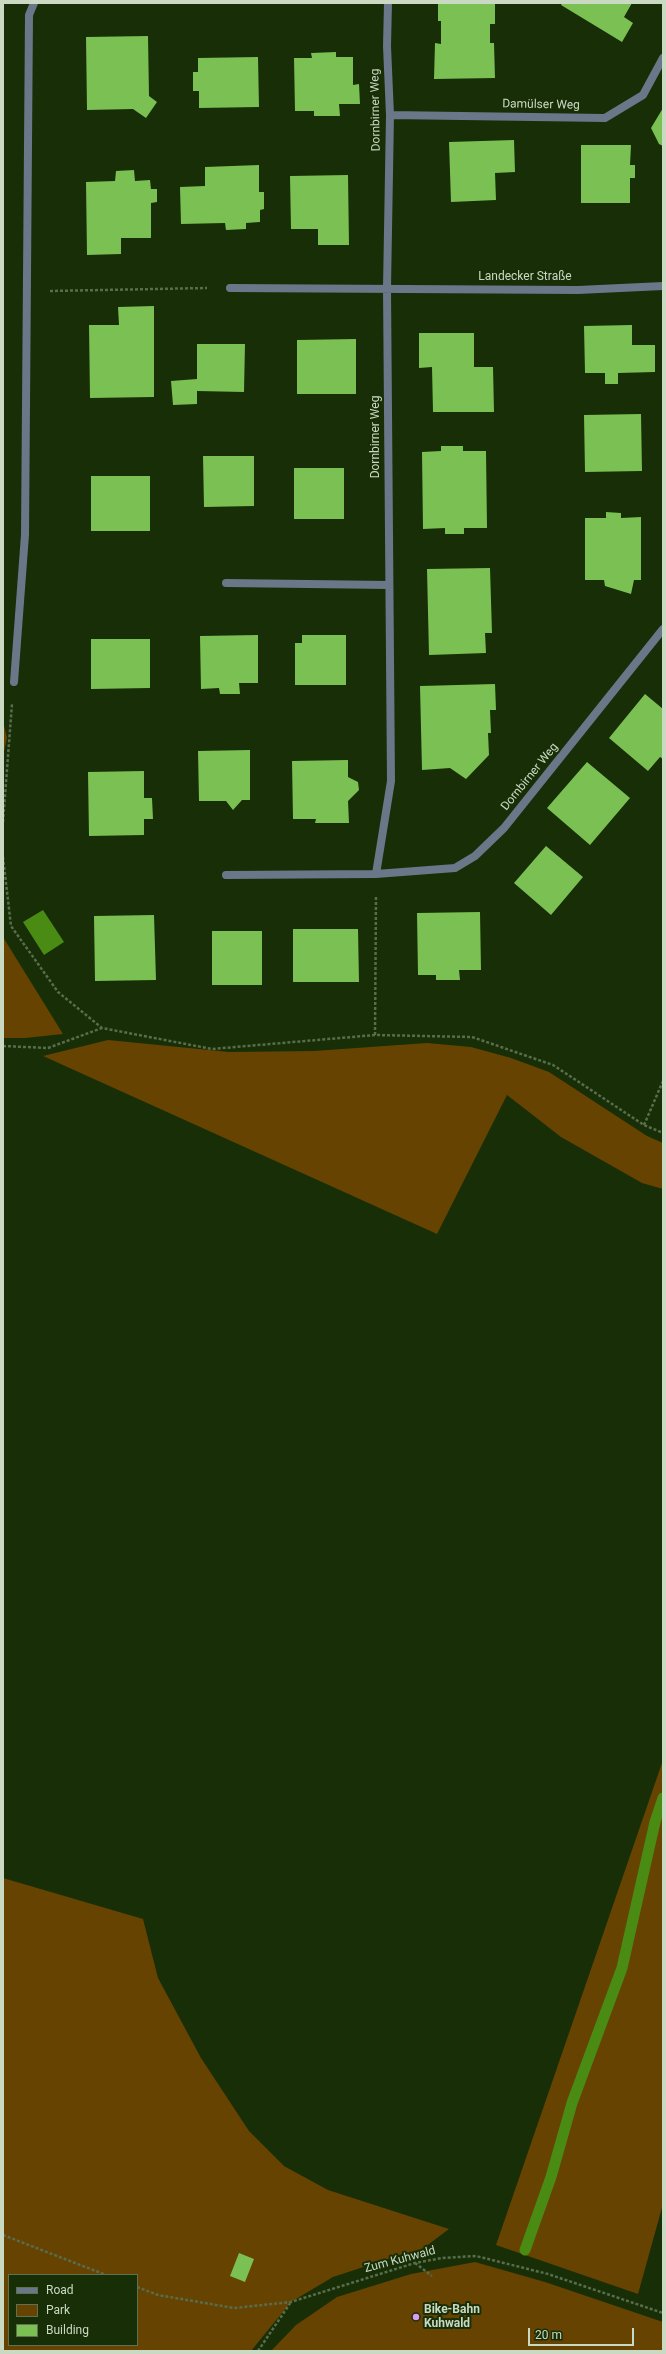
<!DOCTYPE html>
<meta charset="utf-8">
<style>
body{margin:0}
#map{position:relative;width:666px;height:2354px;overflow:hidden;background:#172e07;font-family:Roboto,sans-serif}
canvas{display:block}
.frame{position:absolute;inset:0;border:4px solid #c9d9c2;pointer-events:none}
.legend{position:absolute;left:8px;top:2274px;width:130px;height:72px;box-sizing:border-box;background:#172e07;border:1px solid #5e7252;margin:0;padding:5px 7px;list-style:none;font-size:12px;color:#c9d9c2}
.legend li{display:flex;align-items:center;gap:8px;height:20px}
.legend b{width:20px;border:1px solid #5e7252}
.scale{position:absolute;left:528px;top:2328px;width:106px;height:18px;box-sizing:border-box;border:2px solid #c9d9c2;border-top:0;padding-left:5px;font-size:12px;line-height:14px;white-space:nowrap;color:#c9d9c2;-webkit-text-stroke:3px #172e07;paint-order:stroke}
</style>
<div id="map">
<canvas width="666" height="2354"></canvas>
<div class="frame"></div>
<ul class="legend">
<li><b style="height:5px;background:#697788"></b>Road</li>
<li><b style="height:11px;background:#664300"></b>Park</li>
<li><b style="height:11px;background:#7bc052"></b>Building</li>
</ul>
<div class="scale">20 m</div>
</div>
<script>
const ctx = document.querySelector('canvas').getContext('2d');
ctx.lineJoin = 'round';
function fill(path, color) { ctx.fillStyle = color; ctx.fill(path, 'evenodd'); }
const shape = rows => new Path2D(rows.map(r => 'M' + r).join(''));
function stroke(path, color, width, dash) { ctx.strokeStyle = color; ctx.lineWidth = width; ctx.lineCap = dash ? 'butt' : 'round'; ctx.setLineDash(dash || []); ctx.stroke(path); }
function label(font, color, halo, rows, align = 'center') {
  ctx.font = font + ' Roboto,sans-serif'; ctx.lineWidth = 4; ctx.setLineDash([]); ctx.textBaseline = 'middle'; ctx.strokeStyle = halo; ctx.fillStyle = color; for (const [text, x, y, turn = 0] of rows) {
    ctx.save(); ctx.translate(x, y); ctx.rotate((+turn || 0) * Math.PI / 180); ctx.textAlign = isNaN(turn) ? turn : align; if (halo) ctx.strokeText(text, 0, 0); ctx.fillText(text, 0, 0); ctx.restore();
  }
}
const green = shape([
 [3,721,7,738,3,756],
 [3,937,63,1034,25,1038,3,1038],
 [108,1040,229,1052,314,1051,427,1043,471,1047,511,1058,549,1072,647,1136,663,1143,663,1189,642,1183,561,1137,507,1095,437,1234,43,1056],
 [663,1760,663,2204,638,2294,496,2245],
 [3,1878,143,1919,158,1978,201,2058,249,2131,284,2166,328,2190,449,2229,421,2250,400,2255,333,2277,291,2302,251,2351,3,2351],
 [9,2275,137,2275,137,2345,9,2345],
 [475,2262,545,2282,663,2322,663,2351,271,2351,296,2325,337,2297,411,2274]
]);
const water = shape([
 [43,910,64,942,44,955,23,922]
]);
const stream = shape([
 [525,2250,551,2177,572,2103,622,1968,655,1822,663,1798]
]);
const building = shape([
 [438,3,495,3,495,24,490,24,490,43,494,43,495,78,434,79,435,43,441,44,441,21,438,21],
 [562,3,632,3,624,17,633,23,622,42,561,5],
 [148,36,149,96,157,102,146,118,133,109,87,110,86,37],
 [336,52,336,57,353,57,353,85,359,84,360,104,339,104,340,116,314,116,314,111,295,111,294,58,312,58,311,53],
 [258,57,259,107,199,108,199,91,193,91,193,72,198,72,198,58],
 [663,108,663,146,659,144,651,128],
 [514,140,515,172,495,173,496,200,451,202,449,142],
 [581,145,631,145,630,165,635,165,635,178,630,178,630,203,581,203],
 [259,165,259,192,264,192,264,209,260,210,260,222,246,223,246,229,226,230,225,223,181,224,180,187,205,186,205,167],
 [134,170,135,181,150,180,151,189,157,189,157,202,151,203,151,238,121,238,121,254,87,255,86,182,115,181,116,171],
 [348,175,349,245,318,245,318,229,291,229,290,176],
 [154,306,154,397,90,398,89,325,119,325,118,307],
 [632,325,632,345,655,345,655,372,618,373,618,384,605,384,605,373,585,373,584,326],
 [419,333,474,333,474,367,493,367,494,412,433,412,432,367,419,368],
 [356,339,356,394,297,394,297,340],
 [197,344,245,344,244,392,197,391,197,404,173,405,171,381,197,379],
 [641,414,642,471,585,472,584,415],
 [441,446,463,446,463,451,486,451,487,528,464,528,464,534,445,534,445,528,423,529,422,452,441,451],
 [203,456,254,456,254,506,204,507],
 [294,468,344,468,344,519,294,519],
 [91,476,150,476,150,531,91,531],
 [606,512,621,513,621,518,641,517,641,580,634,580,631,594,605,586,604,580,585,580,585,518,606,518],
 [490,568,492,633,485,633,486,653,429,655,427,569],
 [258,635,258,683,239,683,240,694,220,694,219,688,201,689,200,636],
 [302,635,346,635,346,685,295,685,295,643,302,643],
 [91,639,150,639,150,688,91,689],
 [495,684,496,710,490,710,491,733,488,733,489,755,466,779,450,768,422,770,420,686],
 [645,694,663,709,663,759,660,757,648,771,609,738],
 [250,750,250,800,242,800,233,810,226,801,199,801,198,751],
 [348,760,348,777,358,782,359,790,348,801,349,823,315,823,316,819,293,819,292,761],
 [587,762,630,798,590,845,547,808],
 [144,771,144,798,152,798,153,819,144,819,144,835,89,836,88,772],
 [546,846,583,877,551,915,514,883],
 [480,912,481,970,459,970,460,980,436,980,436,975,418,975,417,913],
 [154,915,156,980,95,981,94,916],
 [293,929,358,929,359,982,293,982],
 [212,931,262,931,262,985,212,985],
 [239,2253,254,2259,245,2282,230,2276]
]);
const path = shape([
 [50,291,207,288],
 [3,822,12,704],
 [3,857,11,926,58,992,102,1028,212,1049,375,1035,472,1037,553,1065,644,1125,663,1133],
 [375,1035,376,896],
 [3,1046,48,1048,102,1028],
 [644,1125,663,1081],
 [3,2235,106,2275],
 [415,2263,432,2276],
 [137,2287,158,2295,234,2308,291,2302,415,2263,442,2258,476,2256,548,2274,663,2313],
 [258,2351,291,2302]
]);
const service = shape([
 [14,682,25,535,29,15,34,3]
]);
const minor = shape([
 [388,3,387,46,390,115,387,288,391,781,376,874,455,868,475,856,504,828,663,629],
 [390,115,605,118,643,95,663,58],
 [230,288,578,290,663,286],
 [226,583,389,585],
 [226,875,376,874]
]);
const markers = [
 [416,2317,4,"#da9af6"]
];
const streetNames = [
 ["Damülser Weg",541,105,1],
 ["Dornbirner Weg",376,110,-91],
 ["Landecker Straße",525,277],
 ["Dornbirner Weg",376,437,-90],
 ["Dornbirner Weg",530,777,-51],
 ["Zum Kuhwald",400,2260,-15]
];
const poiNames = [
 ["Bike-Bahn",424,2310],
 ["Kuhwald",424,2324]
];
fill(green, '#664300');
fill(water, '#498b13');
stroke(stream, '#498b13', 11);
fill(building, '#7bc052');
stroke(path, '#586d4c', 2.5, [3, 2]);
stroke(service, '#697788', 8);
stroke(minor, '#697788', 8);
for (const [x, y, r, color] of markers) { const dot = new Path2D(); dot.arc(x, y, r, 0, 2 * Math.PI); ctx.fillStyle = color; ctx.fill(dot); stroke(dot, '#172e07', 1.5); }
label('12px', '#c9d9c2', '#172e07', streetNames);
label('bold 12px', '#c9d9c2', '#172e07', poiNames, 'left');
</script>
